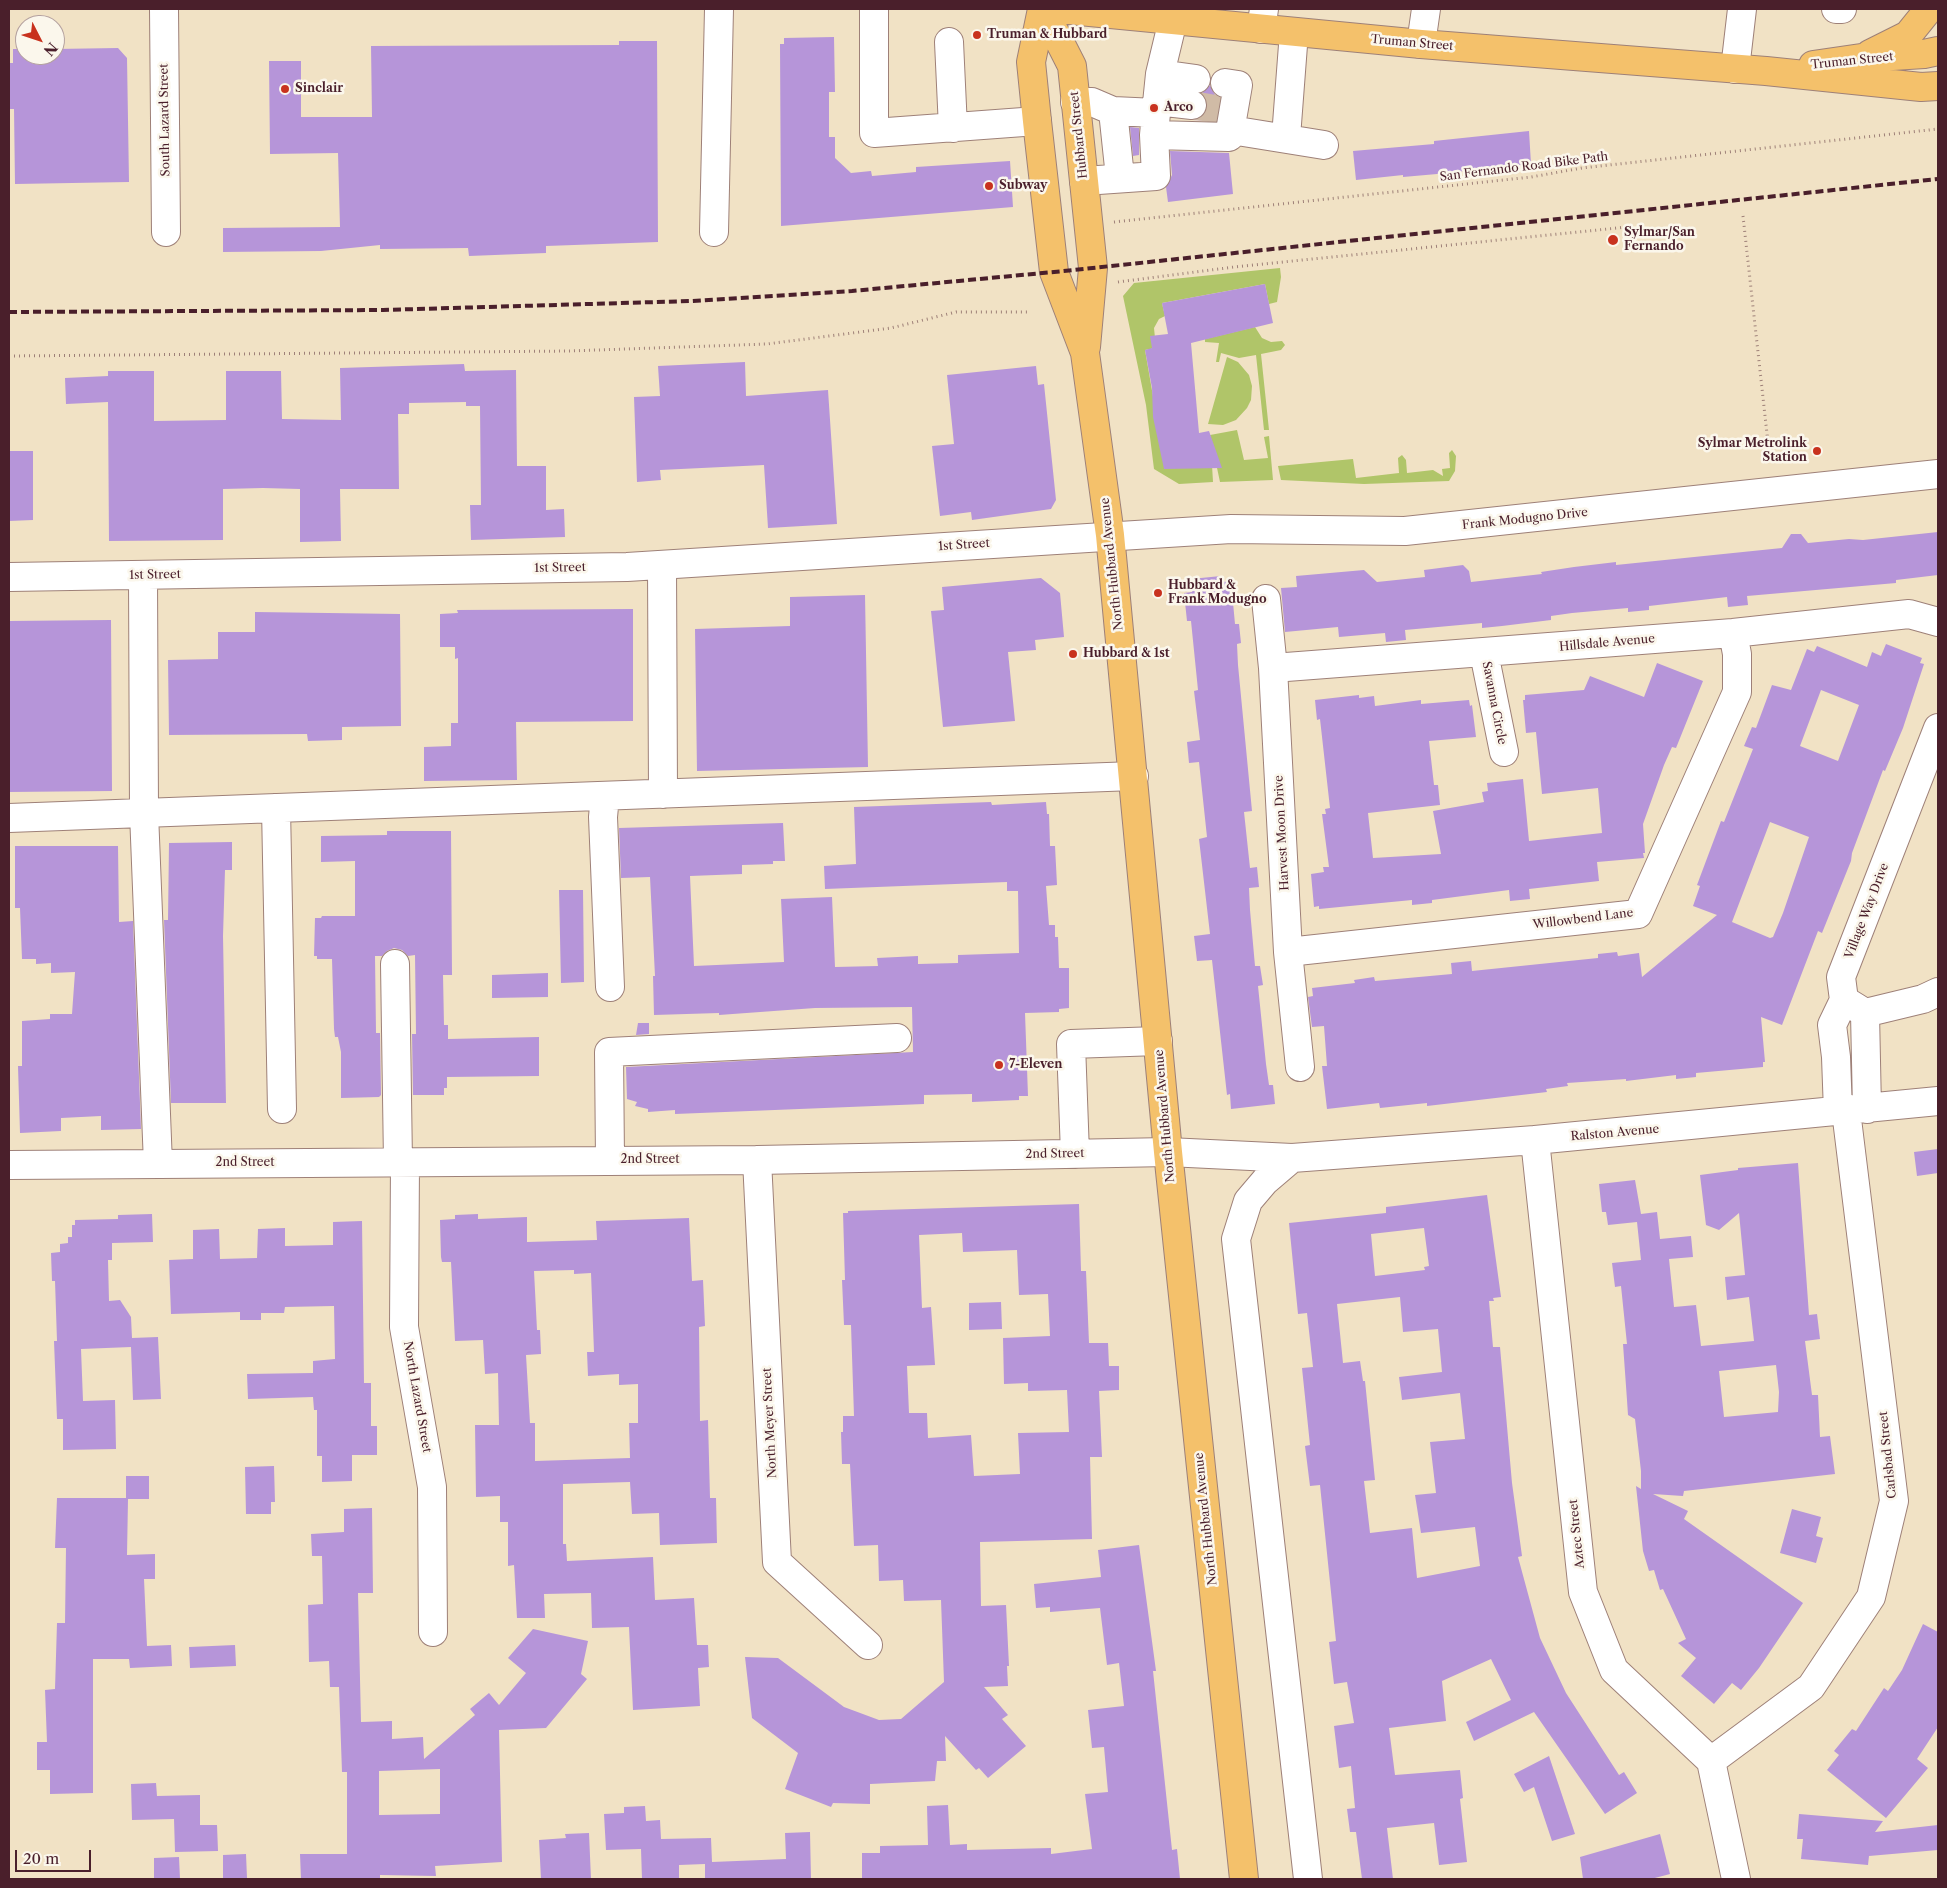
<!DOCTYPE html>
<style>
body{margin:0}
#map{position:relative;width:1947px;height:1888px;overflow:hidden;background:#f1e2c5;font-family:"Libre Caslon Text",serif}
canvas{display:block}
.frame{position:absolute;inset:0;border:10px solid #4a1f2b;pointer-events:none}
.north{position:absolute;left:15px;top:15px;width:50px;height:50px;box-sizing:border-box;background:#fbf7ec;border:1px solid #b4a19f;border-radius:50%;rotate:131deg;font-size:14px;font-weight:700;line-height:20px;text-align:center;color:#4a1f2b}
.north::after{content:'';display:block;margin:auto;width:18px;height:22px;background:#c8321e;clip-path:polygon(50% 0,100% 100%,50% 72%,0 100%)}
.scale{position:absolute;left:15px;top:1850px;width:76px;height:22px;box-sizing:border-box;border:2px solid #4a1f2b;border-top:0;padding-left:6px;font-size:15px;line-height:18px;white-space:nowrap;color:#4a1f2b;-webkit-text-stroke:4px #fbf7ec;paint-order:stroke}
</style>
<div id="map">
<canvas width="1947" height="1888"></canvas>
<div class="frame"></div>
<div class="north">N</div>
<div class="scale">20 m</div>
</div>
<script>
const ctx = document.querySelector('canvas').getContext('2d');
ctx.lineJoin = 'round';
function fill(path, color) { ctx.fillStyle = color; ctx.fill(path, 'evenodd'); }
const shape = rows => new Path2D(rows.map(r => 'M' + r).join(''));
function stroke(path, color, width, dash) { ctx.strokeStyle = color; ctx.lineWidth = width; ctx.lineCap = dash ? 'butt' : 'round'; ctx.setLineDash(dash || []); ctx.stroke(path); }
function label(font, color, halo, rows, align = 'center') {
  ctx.font = font + ' "Libre Caslon Text",serif'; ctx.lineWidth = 5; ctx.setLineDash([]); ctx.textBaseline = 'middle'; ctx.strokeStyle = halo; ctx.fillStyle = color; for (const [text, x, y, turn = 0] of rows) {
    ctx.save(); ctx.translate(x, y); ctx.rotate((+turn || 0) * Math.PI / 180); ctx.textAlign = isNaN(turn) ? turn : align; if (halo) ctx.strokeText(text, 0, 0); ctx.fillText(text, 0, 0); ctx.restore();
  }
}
const green = shape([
 [1280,268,1281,277,1277,302,1269,304,1265,284,1162,303,1165,316,1159,319,1154,328,1156,348,1145,350,1154,402,1212,465,1213,482,1179,484,1154,469,1146,405,1123,296,1134,283],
 [1255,327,1262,338,1271,342,1282,341,1285,345,1281,350,1261,354,1269,430,1264,430,1256,355,1239,358,1221,353,1219,362,1216,362,1219,343,1205,342,1205,339],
 [1227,357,1238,362,1249,375,1252,386,1251,400,1247,408,1236,420,1223,425,1208,424],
 [1237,430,1244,460,1268,458,1264,437,1269,436,1273,480,1220,482,1210,435],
 [1452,450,1456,456,1455,471,1449,481,1364,484,1281,480,1278,466,1353,459,1356,478,1399,473,1398,458,1402,455,1406,460,1407,473,1433,470,1443,476,1442,469,1450,468,1449,453]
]);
const building = shape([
 [834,37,835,92,829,92,829,137,835,137,835,158,851,173,871,171,872,176,916,172,916,167,1010,161,1013,207,781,226,780,44,784,44,784,38],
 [619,41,657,41,658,242,546,246,546,253,469,256,468,248,380,249,380,245,321,251,223,252,223,228,340,227,338,153,270,154,269,61,301,61,301,117,372,117,371,46,619,45],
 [118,48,127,58,129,182,15,184,14,109,9,109,9,63,13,63,13,49,25,49,25,55,55,55,55,49],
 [1210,85,1215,95,1220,97,1216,121,1192,120,1199,119,1205,114,1208,106,1202,93],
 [1130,127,1139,128,1139,155,1133,156],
 [1529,131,1531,164,1437,174,1403,177,1403,175,1356,180,1353,151,1434,144,1434,141],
 [1170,151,1229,153,1233,194,1168,202,1166,187,1172,175],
 [1265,284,1273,323,1191,343,1199,433,1209,431,1222,468,1164,469,1153,417,1152,388,1145,350,1152,348,1150,336,1168,334,1162,303],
 [745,362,746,396,828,390,837,524,768,528,764,465,660,470,661,480,637,482,634,397,660,396,658,366],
 [464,364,465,371,516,370,517,466,546,466,546,510,564,509,565,537,471,540,470,505,481,505,480,406,466,406,466,402,409,403,409,414,398,414,399,489,340,489,341,541,300,542,300,489,263,488,223,489,223,540,109,541,108,402,66,404,65,378,108,376,108,371,154,371,154,421,226,420,226,371,281,371,282,419,341,420,340,368],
 [1036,366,1038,385,1044,384,1056,500,1051,509,972,520,971,512,940,516,932,446,954,444,947,375],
 [9,451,33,451,33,520,9,521],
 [1938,532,1938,575,1896,580,1896,583,1747,596,1748,605,1728,607,1727,597,1649,606,1649,610,1628,612,1628,608,1572,613,1551,616,1551,620,1502,626,1482,628,1482,623,1405,630,1406,640,1386,642,1385,633,1339,637,1338,627,1285,632,1281,588,1297,587,1296,576,1364,570,1377,582,1425,577,1424,570,1463,565,1469,571,1471,582,1542,574,1541,572,1574,567,1616,562,1616,565,1782,548,1791,534,1801,534,1808,543,1849,539,1863,540],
 [1221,576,1222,582,1231,581,1235,624,1239,624,1241,643,1237,644,1238,665,1252,811,1244,812,1250,868,1257,867,1259,887,1249,888,1250,910,1255,966,1260,966,1263,985,1258,986,1266,1064,1269,1085,1273,1085,1275,1104,1231,1109,1230,1094,1227,1095,1212,960,1197,961,1194,936,1210,934,1199,839,1207,837,1199,762,1189,763,1187,742,1200,740,1194,691,1198,690,1191,621,1187,621,1184,593,1192,592,1191,579],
 [1041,578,1060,593,1064,637,1035,640,1036,650,1008,652,1015,721,943,727,931,611,944,610,942,587],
 [865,595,868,767,697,771,695,629,790,626,790,597],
 [633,609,633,721,516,722,517,780,424,781,424,747,451,746,451,723,458,723,458,658,455,659,455,647,440,647,440,614,458,613,457,610],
 [255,612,400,614,401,726,342,727,342,740,308,741,307,734,169,735,168,660,218,659,218,632,255,632],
 [111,620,112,791,9,792,9,621],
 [1886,644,1922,658,1920,663,1924,664,1903,728,1885,771,1883,770,1852,853,1851,861,1822,933,1818,931,1782,1025,1761,1017,1765,1062,1763,1062,1763,1067,1696,1073,1696,1077,1676,1079,1676,1075,1626,1081,1626,1079,1567,1083,1568,1086,1546,1089,1547,1092,1427,1106,1427,1103,1380,1108,1379,1103,1327,1109,1322,1066,1327,1066,1324,1026,1312,1027,1308,997,1313,996,1312,988,1355,983,1354,980,1374,977,1375,981,1452,974,1451,963,1471,961,1472,971,1598,958,1598,954,1617,952,1618,956,1639,953,1642,977,1717,915,1693,906,1700,886,1697,885,1721,821,1724,822,1753,749,1744,746,1752,727,1756,728,1772,685,1791,690,1807,649,1814,652,1817,646,1867,667,1872,652,1881,656],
 [1821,690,1859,705,1838,761,1800,746],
 [1770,822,1809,837,1783,913,1773,937,1770,938,1732,922],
 [1657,663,1703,681,1676,748,1672,747,1664,765,1643,824,1645,853,1643,853,1644,858,1597,862,1599,881,1529,889,1530,899,1510,901,1509,890,1432,900,1432,903,1412,905,1412,900,1319,909,1319,906,1314,907,1311,874,1324,872,1323,867,1329,867,1322,814,1326,814,1325,809,1330,808,1320,719,1317,720,1315,700,1359,695,1359,698,1374,696,1375,706,1421,700,1421,704,1469,700,1470,706,1472,705,1476,737,1429,741,1434,785,1438,785,1440,805,1368,813,1373,858,1441,854,1433,811,1484,802,1482,792,1488,791,1487,783,1523,779,1529,841,1602,833,1598,788,1542,794,1536,732,1526,733,1523,700,1525,700,1525,695,1584,690,1590,676,1644,697],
 [991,802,992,805,1046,802,1047,814,1049,814,1050,846,1055,846,1057,885,1046,886,1049,925,1055,925,1055,937,1058,937,1059,968,1069,968,1069,1008,1059,1009,1059,1012,1025,1013,1028,1096,1019,1096,1019,1100,972,1102,972,1094,924,1095,924,1104,675,1114,675,1110,648,1112,648,1109,635,1106,637,1102,627,1099,626,1067,913,1052,912,1007,815,1008,719,1015,719,1013,654,1015,653,976,655,976,650,877,621,878,619,828,783,823,785,861,773,861,773,864,742,865,742,874,690,876,694,966,784,962,781,899,832,897,835,967,878,966,877,958,918,956,918,964,958,963,958,955,1019,953,1018,891,1007,891,1007,882,825,889,824,866,856,864,854,807],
 [387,831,451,831,452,975,443,975,444,1025,448,1025,448,1039,539,1037,539,1076,447,1077,447,1088,444,1088,444,1095,413,1095,412,1034,416,1034,415,955,408,956,402,950,394,948,387,951,382,956,375,956,376,1033,380,1033,381,1095,379,1097,341,1098,341,1052,338,1037,335,1037,334,1029,332,959,317,959,317,956,314,956,315,918,321,918,322,916,355,916,355,861,321,862,321,836,387,835],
 [232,842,232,870,225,870,223,936,226,1103,171,1103,164,920,168,920,169,843],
 [15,846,118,846,119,922,133,921,141,1129,101,1130,101,1116,61,1118,61,1131,20,1133,18,1066,22,1066,22,1021,50,1019,50,1014,72,1014,75,972,51,973,51,963,36,964,36,959,22,959,20,908,15,908],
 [559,890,583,890,584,982,561,983],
 [548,973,548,997,492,998,492,975],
 [638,1023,649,1023,649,1034,636,1035],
 [1938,1149,1938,1173,1917,1176,1914,1152],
 [1798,1163,1809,1315,1817,1314,1820,1339,1805,1341,1812,1395,1818,1395,1820,1437,1830,1436,1835,1474,1684,1491,1683,1496,1653,1494,1688,1511,1684,1519,1803,1603,1759,1668,1741,1690,1732,1683,1714,1704,1681,1676,1696,1658,1678,1643,1686,1639,1663,1589,1660,1590,1654,1570,1649,1571,1643,1551,1636,1486,1641,1489,1641,1471,1635,1419,1628,1415,1627,1400,1623,1344,1627,1344,1621,1286,1615,1287,1612,1263,1641,1260,1637,1222,1608,1225,1606,1212,1602,1212,1599,1184,1635,1180,1641,1214,1657,1212,1660,1239,1691,1236,1693,1257,1669,1259,1674,1307,1696,1305,1701,1346,1754,1341,1749,1297,1727,1300,1725,1277,1745,1275,1739,1213,1719,1230,1706,1225,1700,1175,1738,1170,1738,1168],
 [1776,1365,1779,1392,1778,1412,1724,1417,1719,1371],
 [1487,1195,1501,1297,1493,1298,1494,1301,1489,1301,1493,1347,1500,1347,1512,1483,1522,1556,1518,1557,1540,1638,1566,1693,1619,1775,1624,1772,1637,1793,1605,1814,1534,1712,1474,1741,1466,1722,1511,1700,1491,1659,1442,1681,1446,1721,1389,1728,1395,1775,1460,1770,1463,1798,1460,1799,1467,1862,1439,1865,1434,1823,1387,1828,1393,1879,1362,1879,1356,1832,1350,1832,1347,1809,1355,1808,1351,1766,1339,1768,1337,1751,1334,1726,1354,1723,1347,1682,1334,1684,1329,1642,1336,1641,1320,1485,1310,1486,1305,1446,1310,1445,1302,1368,1313,1367,1307,1313,1298,1314,1289,1223,1386,1213,1386,1207],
 [1424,1228,1429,1266,1424,1267,1425,1270,1375,1276,1371,1234],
 [1400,1297,1403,1332,1438,1329,1442,1372,1399,1377,1402,1400,1460,1393,1465,1439,1430,1442,1436,1493,1415,1495,1421,1533,1475,1527,1480,1566,1417,1578,1412,1528,1370,1533,1364,1481,1375,1480,1365,1381,1363,1381,1360,1361,1343,1363,1337,1304],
 [1079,1204,1081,1271,1086,1271,1089,1343,1108,1343,1109,1366,1119,1366,1119,1390,1099,1391,1102,1457,1090,1457,1092,1539,980,1542,981,1606,1006,1605,1009,1666,1007,1666,1008,1686,984,1687,1008,1715,1002,1719,1026,1746,988,1778,979,1768,976,1770,945,1736,946,1761,937,1761,935,1781,870,1784,870,1804,833,1803,831,1807,785,1789,798,1753,752,1718,745,1657,778,1658,844,1707,879,1720,901,1719,944,1682,941,1600,904,1601,903,1580,879,1581,878,1545,854,1546,850,1464,842,1464,841,1432,843,1432,843,1416,854,1416,851,1325,844,1325,842,1280,845,1280,843,1213,848,1213,848,1211],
 [962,1233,963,1252,1017,1250,1019,1295,1048,1294,1050,1336,1003,1338,1004,1384,1028,1383,1028,1391,1067,1390,1069,1432,1018,1433,1020,1474,974,1476,971,1435,928,1438,927,1413,909,1413,907,1366,935,1365,931,1307,922,1308,919,1235],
 [152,1214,153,1242,112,1243,112,1260,108,1260,109,1301,120,1300,131,1317,132,1338,158,1337,161,1399,133,1400,131,1347,81,1349,83,1401,115,1400,116,1449,63,1450,63,1419,57,1419,54,1341,57,1341,55,1281,52,1281,51,1253,60,1252,60,1244,68,1243,68,1237,72,1237,72,1225,75,1225,75,1220,118,1219,118,1215],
 [478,1214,478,1219,527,1217,527,1242,597,1240,596,1221,689,1218,692,1281,703,1280,705,1326,699,1327,700,1421,708,1420,710,1498,716,1498,717,1543,660,1545,659,1513,632,1514,630,1482,563,1484,563,1544,566,1544,567,1561,653,1557,655,1600,694,1598,697,1645,708,1645,709,1667,698,1668,700,1706,633,1710,629,1627,592,1628,591,1593,544,1594,545,1618,517,1618,514,1565,508,1566,508,1522,500,1522,500,1496,476,1497,475,1425,499,1425,498,1373,485,1374,483,1340,455,1341,451,1262,442,1262,441,1257,440,1220,455,1219,455,1215],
 [574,1270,574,1274,591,1273,594,1352,587,1352,588,1376,619,1374,619,1385,638,1384,638,1423,629,1423,630,1458,535,1461,535,1423,530,1423,526,1355,541,1354,540,1330,537,1330,534,1271],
 [362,1221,364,1383,371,1383,371,1426,377,1426,377,1455,352,1455,352,1481,322,1482,322,1456,317,1456,317,1410,314,1410,313,1397,248,1399,247,1374,313,1373,313,1361,335,1359,334,1306,285,1307,284,1313,261,1313,261,1320,240,1320,240,1312,171,1314,169,1260,193,1259,193,1230,219,1229,220,1259,257,1258,258,1229,285,1228,285,1246,333,1245,333,1222],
 [1001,1302,1002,1329,969,1330,969,1303],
 [274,1466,275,1502,271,1502,271,1514,246,1514,245,1467],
 [126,1476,149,1476,149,1499,128,1499,127,1555,155,1554,155,1579,144,1579,147,1646,171,1645,172,1666,130,1668,129,1659,93,1659,93,1793,50,1794,50,1770,37,1770,37,1742,47,1742,45,1690,55,1689,57,1623,65,1623,66,1548,55,1548,57,1498,126,1498],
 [372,1508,373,1593,358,1593,361,1722,392,1721,392,1739,423,1737,424,1759,475,1715,470,1709,489,1693,499,1705,526,1673,508,1658,533,1629,588,1641,581,1674,587,1679,546,1728,499,1730,502,1862,435,1866,436,1876,380,1875,380,1879,301,1879,300,1854,347,1854,347,1772,342,1772,339,1687,330,1687,329,1661,309,1662,308,1605,323,1604,322,1556,312,1556,311,1534,344,1532,344,1509],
 [440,1769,440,1814,379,1815,379,1771],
 [1792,1509,1821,1517,1816,1536,1823,1538,1816,1563,1780,1553],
 [1139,1545,1156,1671,1153,1671,1172,1850,1177,1849,1180,1879,862,1879,862,1853,880,1853,880,1846,928,1845,927,1806,948,1805,950,1845,967,1844,967,1850,1051,1848,1051,1854,1092,1849,1085,1794,1108,1792,1104,1747,1092,1748,1088,1710,1124,1706,1119,1663,1107,1665,1100,1608,1050,1612,1050,1607,1036,1608,1034,1584,1101,1577,1098,1550],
 [1923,1624,1938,1632,1938,1727,1917,1759,1928,1768,1886,1818,1827,1770,1839,1755,1834,1751,1852,1729,1856,1731,1884,1688,1888,1691,1902,1670],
 [235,1645,236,1666,190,1668,189,1647],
 [1549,1756,1575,1834,1552,1841,1534,1787,1524,1792,1514,1774],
 [156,1783,157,1796,200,1795,200,1825,217,1825,218,1851,175,1852,174,1819,132,1820,131,1784],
 [645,1806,646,1821,660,1820,661,1839,711,1838,712,1862,786,1859,785,1833,810,1832,811,1879,705,1879,705,1864,679,1865,679,1879,642,1879,641,1849,606,1850,604,1814,624,1813,624,1807],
 [1799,1814,1883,1821,1875,1832,1938,1825,1938,1850,1869,1856,1868,1865,1801,1859,1803,1839,1797,1839],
 [589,1833,591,1879,541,1879,539,1840,566,1838,565,1834],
 [1660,1834,1670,1874,1651,1879,1583,1879,1580,1857],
 [246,1854,247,1878,223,1878,223,1855],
 [179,1857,180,1879,154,1879,154,1858]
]);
const minorTunnel = shape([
 [1192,105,1221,110]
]);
const path = shape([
 [1743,216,1769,452],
 [1114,222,1531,177,1582,168,1938,129],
 [1118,282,1234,267,1627,227],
 [9,356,569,351,767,344,891,328,956,312,1030,312]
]);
const minor = shape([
 [164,9,166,232],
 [874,9,874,133,1037,121],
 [1836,9,1842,9],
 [1261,29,1264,9],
 [949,42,953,128],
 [1421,44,1426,9],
 [1735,69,1742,9],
 [1160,74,1196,79],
 [1157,101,1192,105],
 [1075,102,1092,102,1113,111],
 [1231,130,1324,145],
 [1154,135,1229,137,1238,85,1225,83],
 [1286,137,1294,32],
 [1120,177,1113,111,1156,113],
 [1084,181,1156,176,1154,135,1156,113,1160,74,1173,20],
 [714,232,719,9],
 [662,565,663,794],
 [143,575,144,813,158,1164],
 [9,577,627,567,1231,529,1405,531,1938,474],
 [1266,599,1273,668,1288,952,1300,1067],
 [1484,653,1504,752],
 [1273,668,1733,633,1909,614,1938,622],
 [1938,728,1841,977,1844,1000,1865,1013,1923,999,1938,992],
 [605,796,603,817,610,987],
 [276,808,282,1109],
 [9,818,1134,776],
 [1288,952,1638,914,1737,692,1737,654,1733,633],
 [395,964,398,1162],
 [1865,1013,1867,1109],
 [1838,1112,1836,1057,1832,1025,1844,1000],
 [1535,1140,1583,1592,1614,1670,1711,1761,1736,1879],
 [1075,1154,1071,1044,1158,1041],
 [1292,1158,1265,1181,1248,1201,1236,1239,1308,1879],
 [610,1160,609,1052,897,1038],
 [757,1160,777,1562,868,1645],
 [405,1162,404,1327,432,1487,433,1632],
 [9,1165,757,1160,1168,1152,1292,1158,1535,1140,1938,1101],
 [1711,1761,1811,1687,1871,1597,1894,1501,1846,1111]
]);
const major = shape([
 [1042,9,1031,62,1037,121,1054,272,1085,353,1110,535,1168,1152,1244,1879],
 [1043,9,1072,66,1093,268,1086,347],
 [1059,9,1421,44,1766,71,1921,87,1938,86],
 [1870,54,1908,35,1929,9],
 [1813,65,1861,58,1924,54,1938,51]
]);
const rail = shape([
 [9,312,383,310,692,301,852,291,1054,272,1938,179]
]);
const markers = [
 [977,35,5,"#c8321e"],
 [285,89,5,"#c8321e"],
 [1154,108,5,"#c8321e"],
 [989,186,5,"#c8321e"],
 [1613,240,6,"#c8321e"],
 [1817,451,5,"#c8321e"],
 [1158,593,5,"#c8321e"],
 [1073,654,5,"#c8321e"],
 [999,1065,5,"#c8321e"]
];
const poiNames = [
 ["Truman & Hubbard",987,35],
 ["Sinclair",295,89],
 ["Arco",1164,108],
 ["Subway",999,186],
 ["Sylmar/San",1624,233],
 ["Fernando",1624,247],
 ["Sylmar Metrolink",1807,444,"right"],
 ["Station",1807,458,"right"],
 ["Hubbard &",1168,586],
 ["Frank Modugno",1168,600],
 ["Hubbard & 1st",1083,654],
 ["7-Eleven",1009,1065]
];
const streetNames = [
 ["Truman Street",1412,43,5],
 ["Truman Street",1852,61,-6],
 ["South Lazard Street",165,120,-91],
 ["Hubbard Street",1079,135,-96],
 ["San Fernando Road Bike Path",1524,167,-7],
 ["Frank Modugno Drive",1525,519,-6],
 ["1st Street",964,545,-4],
 ["North Hubbard Avenue",1112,564,-96],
 ["1st Street",560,568,-1],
 ["1st Street",155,575,-1],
 ["Hillsdale Avenue",1607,643,-5],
 ["Savanna Circle",1494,703,79],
 ["Harvest Moon Drive",1282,833,-93],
 ["Village Way Drive",1867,911,-69],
 ["Willowbend Lane",1583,919,-7],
 ["North Hubbard Avenue",1165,1116,-95],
 ["Ralston Avenue",1615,1133,-5],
 ["2nd Street",1055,1154,-1],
 ["2nd Street",650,1160],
 ["2nd Street",245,1163],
 ["North Lazard Street",417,1397,80],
 ["North Meyer Street",770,1423,-93],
 ["Carlsbad Street",1888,1455,-96],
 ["North Hubbard Avenue",1206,1519,-96],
 ["Aztec Street",1577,1534,-96]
];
fill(green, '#b0c569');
fill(building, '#b695d9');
stroke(minorTunnel, '#d0bba6', 28, [28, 14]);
stroke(minor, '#9e8078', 30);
stroke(major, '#9e8078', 30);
stroke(path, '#9e8078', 3, [1, 4]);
stroke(minor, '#fff', 28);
stroke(major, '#f4c16b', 28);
stroke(rail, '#4a1f2b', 4, [8, 4]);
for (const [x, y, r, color] of markers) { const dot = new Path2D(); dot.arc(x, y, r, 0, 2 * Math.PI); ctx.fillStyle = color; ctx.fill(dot); stroke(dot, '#fbf7ec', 2); }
label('bold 12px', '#4a1f2b', '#fbf7ec', poiNames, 'left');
label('12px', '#4a1f2b', '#fbf7ec', streetNames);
</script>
